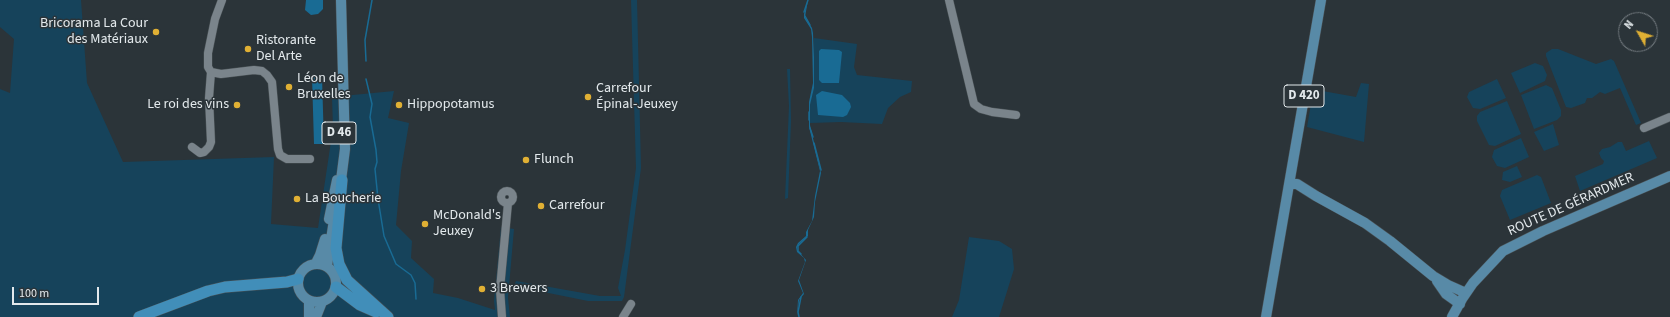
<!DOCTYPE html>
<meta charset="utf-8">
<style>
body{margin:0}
#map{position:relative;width:1670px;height:317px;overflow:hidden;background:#2b3439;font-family:"Source Sans 3",sans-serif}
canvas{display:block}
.north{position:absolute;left:1618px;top:12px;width:40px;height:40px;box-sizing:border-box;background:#2b3439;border:1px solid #757c81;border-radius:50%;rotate:309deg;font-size:11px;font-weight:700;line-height:16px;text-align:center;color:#e3e9ec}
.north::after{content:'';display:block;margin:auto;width:14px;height:18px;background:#e0b034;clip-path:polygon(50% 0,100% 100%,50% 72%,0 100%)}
.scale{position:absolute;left:12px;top:287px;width:87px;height:18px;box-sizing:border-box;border:2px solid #e3e9ec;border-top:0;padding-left:5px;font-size:12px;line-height:14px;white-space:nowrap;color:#e3e9ec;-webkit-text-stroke:3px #2b3439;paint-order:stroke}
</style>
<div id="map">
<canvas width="1670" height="317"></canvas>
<div class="north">N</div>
<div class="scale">100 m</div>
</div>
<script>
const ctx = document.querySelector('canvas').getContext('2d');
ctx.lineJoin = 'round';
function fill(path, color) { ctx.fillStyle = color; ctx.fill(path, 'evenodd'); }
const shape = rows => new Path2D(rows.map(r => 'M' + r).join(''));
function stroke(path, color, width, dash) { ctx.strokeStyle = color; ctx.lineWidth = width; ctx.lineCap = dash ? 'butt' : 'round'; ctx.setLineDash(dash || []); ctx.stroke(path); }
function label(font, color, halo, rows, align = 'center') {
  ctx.font = font + ' "Source Sans 3",sans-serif'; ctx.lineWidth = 3; ctx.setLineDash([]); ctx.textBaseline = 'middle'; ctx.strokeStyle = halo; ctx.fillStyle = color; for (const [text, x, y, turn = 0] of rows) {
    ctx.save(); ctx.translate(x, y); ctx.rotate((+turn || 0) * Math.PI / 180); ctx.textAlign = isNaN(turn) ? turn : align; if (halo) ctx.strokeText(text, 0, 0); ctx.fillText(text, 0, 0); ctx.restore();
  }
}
const green = shape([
 [0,0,81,0,87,83,123,162,274,157,271,224,318,228,333,128,332,97,394,91,388,118,409,123,401,171,396,225,412,241,411,258,434,279,433,293,458,298,495,310,494,301,501,227,514,229,508,298,510,317,0,317,0,89,10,93,14,39,0,27],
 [631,0,637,0,641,168,624,297,622,301,588,301,514,286,516,281,600,296,621,296,618,288,625,250,636,168],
 [814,38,857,44,854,67,857,75,912,81,911,92,900,97,888,108,882,124,841,122,810,123,810,105,814,88],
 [1552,49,1558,49,1596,64,1611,59,1614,61,1641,123,1636,125,1620,88,1605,94,1600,92,1592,98,1587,98,1585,103,1571,108,1566,107,1546,56,1546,53],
 [1535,63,1543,66,1547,75,1545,81,1520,93,1511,73],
 [787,69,790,69,791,121,788,198,785,199,789,106],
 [1497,79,1506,98,1480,109,1473,108,1467,97,1469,92],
 [1361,83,1369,84,1364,142,1307,127,1311,104,1317,90,1356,97],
 [1546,85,1552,88,1561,110,1561,116,1557,120,1534,129,1521,95],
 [1507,101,1521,134,1495,146,1489,145,1477,121,1477,116,1480,112],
 [1553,124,1559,145,1544,151,1534,132],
 [1521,138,1529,157,1505,168,1497,166,1492,157,1494,150],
 [1649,141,1657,158,1580,191,1575,176,1603,164,1604,161,1601,158,1599,153,1602,149,1610,147,1618,142,1622,142,1626,151],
 [1517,166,1522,177,1510,182,1502,180,1503,172],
 [1537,175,1541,177,1551,203,1510,220,1500,196,1502,190],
 [969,237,999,241,1012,249,1014,269,999,317,952,317,959,300]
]);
const water = shape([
 [306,0,323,0,323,9,318,14,311,15,305,10],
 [808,0,805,17,812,28,813,33,814,57,814,88,810,105,810,125,821,173,815,202,814,217,808,230,808,236,799,244,797,248,798,251,806,260,799,280,804,294,799,300,797,317,798,300,803,293,798,281,805,262,804,258,797,252,796,247,798,243,806,236,806,232,812,221,815,196,820,171,809,127,809,102,813,83,812,37,811,29,804,18,804,14],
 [821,49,839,50,842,52,839,83,822,83,819,80,819,51],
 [312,77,322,77,324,144,314,144],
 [822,91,842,95,850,103,851,107,847,115,843,117,818,115,816,95]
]);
const stream = shape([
 [804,12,808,0],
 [805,16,810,25],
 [366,61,365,40,372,0],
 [366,79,372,104,370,117,376,150,377,162,375,169,378,199,384,236,396,264,411,275,415,283,416,299],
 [809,120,809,112],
 [810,128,813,137],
 [814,143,821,170],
 [801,254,798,251,798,246,807,237],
 [799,317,798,312,801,297]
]);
const minor = shape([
 [949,0,974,104,981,109,992,112,1016,115],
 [211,72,221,74,254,70,262,71,267,75,272,82,278,149,280,155,287,159,310,159],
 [1644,128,1670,117],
 [192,147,200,153,204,152,209,147,211,142,209,98,211,72,208,67,208,53,215,19,222,0],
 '501 197a6 6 0 1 1 12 0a6 6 0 1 1-12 0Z',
 [502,317,500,289,508,203],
 [623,317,631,304]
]);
const major = shape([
 [1289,184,1297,184,1316,196,1365,223,1390,241,1433,276,1448,285,1466,293],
 [340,188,345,149,341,0],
 [329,219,337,180],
 [316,263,320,255,325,239],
 '298 283a19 19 0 1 1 38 0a19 19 0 1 1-38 0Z',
 [327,266,335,213],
 [1437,281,1446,294,1460,304],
 [309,317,309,301],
 [316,317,322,302],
 [1266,317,1321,0],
 [1452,317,1462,299,1473,283,1503,251,1543,231,1670,176]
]);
const highway = shape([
 [342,180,336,248,339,264,347,280,388,317],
 [336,287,360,305,376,312],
 [139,317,208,291,225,287,287,282,298,279]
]);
const markers = [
 [156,32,4,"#e0b034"],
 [248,49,4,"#e0b034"],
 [289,87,4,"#e0b034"],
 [588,97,4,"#e0b034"],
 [237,105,4,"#e0b034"],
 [399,105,4,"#e0b034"],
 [526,160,4,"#e0b034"],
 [297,199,4,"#e0b034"],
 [541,206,4,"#e0b034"],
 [425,224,4,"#e0b034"],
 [482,289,4,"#e0b034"]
];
const shields = [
 [1304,96,40],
 [339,133,34]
];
const shieldNames = [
 ["D 420",1304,96],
 ["D 46",339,133]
];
const poiNames = [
 ["Bricorama La Cour",148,24,"right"],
 ["des Matériaux",148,40,"right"],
 ["Ristorante",256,41],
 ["Del Arte",256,57],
 ["Léon de",297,79],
 ["Bruxelles",297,95],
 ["Carrefour",596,89],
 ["Épinal-Jeuxey",596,105],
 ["Le roi des vins",229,105,"right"],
 ["Hippopotamus",407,105],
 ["Flunch",534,160],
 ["La Boucherie",305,199],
 ["Carrefour",549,206],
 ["McDonald's",433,216],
 ["Jeuxey",433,232],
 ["3 Brewers",490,289]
];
const streetNames = [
 ["ROUTE DE GÉRARDMER",1571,205,-24]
];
fill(green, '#16435b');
fill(water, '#196b94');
stroke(stream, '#196b94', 1.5);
stroke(minor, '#495155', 9);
stroke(major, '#495155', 11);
stroke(highway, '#495155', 12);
stroke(minor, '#7a848b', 8);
stroke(major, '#588aa7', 10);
stroke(highway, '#418eb9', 11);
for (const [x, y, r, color] of markers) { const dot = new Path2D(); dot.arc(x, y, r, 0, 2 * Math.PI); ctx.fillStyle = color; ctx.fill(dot); stroke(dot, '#2b3439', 1.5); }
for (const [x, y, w] of shields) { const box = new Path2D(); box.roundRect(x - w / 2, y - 11, w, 22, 3); ctx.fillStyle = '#2b3439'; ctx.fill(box); stroke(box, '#e3e9ec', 1); }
label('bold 13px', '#e3e9ec', null, shieldNames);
label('14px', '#e3e9ec', '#2b3439', poiNames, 'left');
label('14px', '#e3e9ec', '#2b3439', streetNames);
</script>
